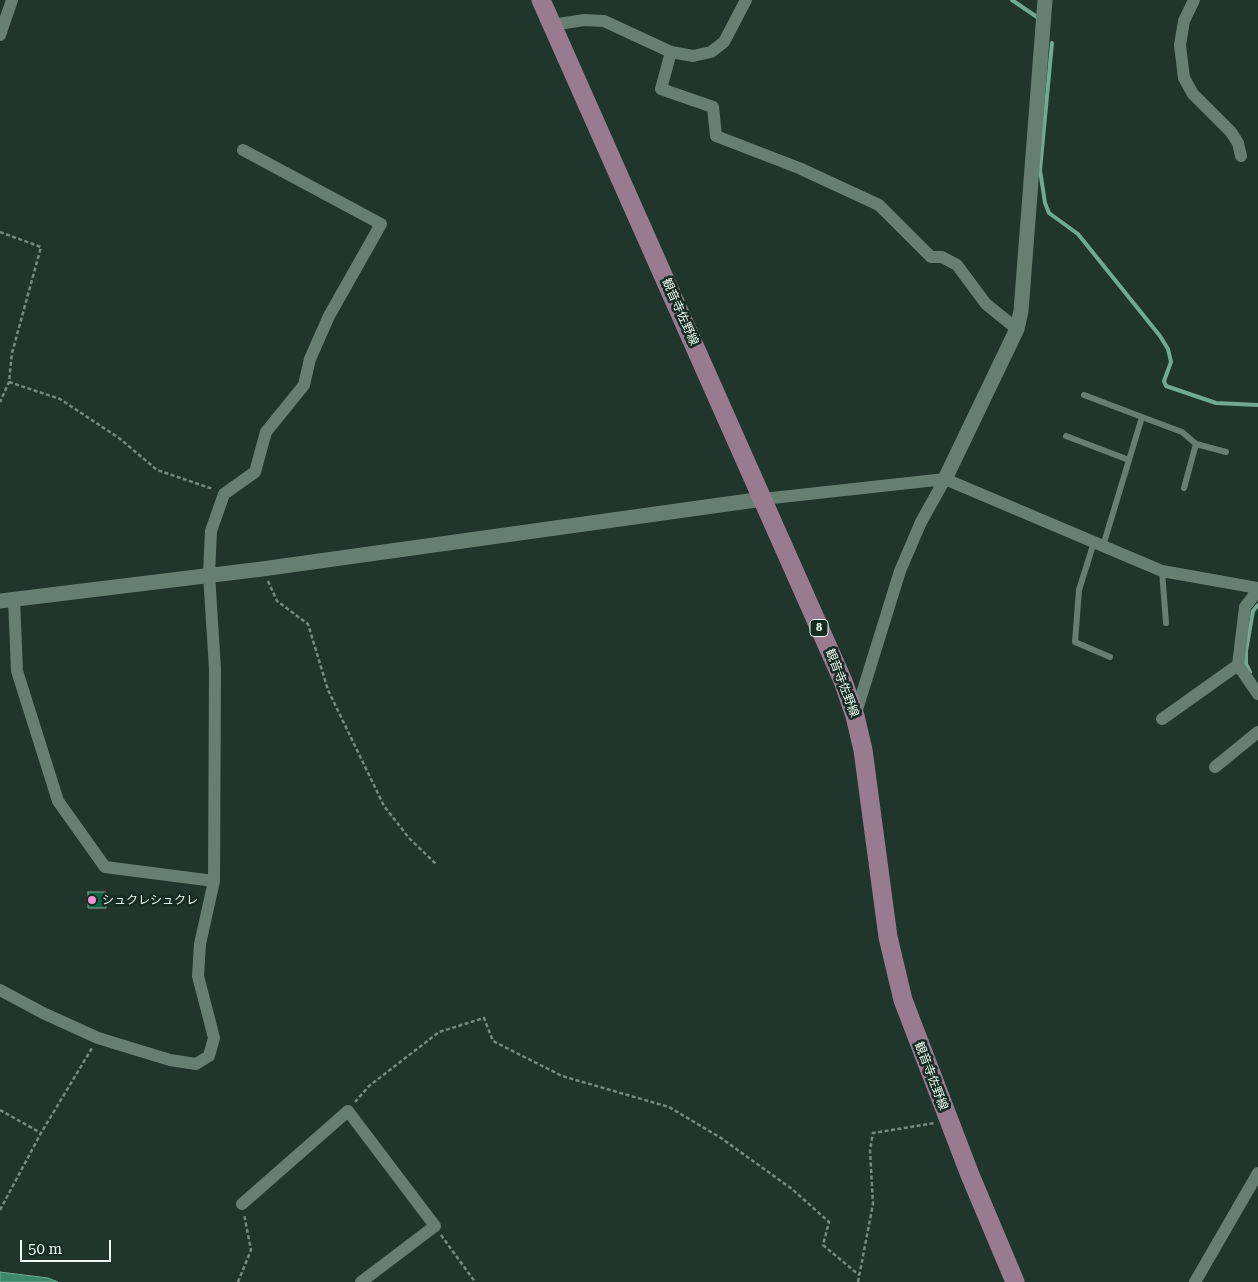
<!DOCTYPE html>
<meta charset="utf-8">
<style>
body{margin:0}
#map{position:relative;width:1258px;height:1282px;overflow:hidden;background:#20352b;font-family:"Roboto Serif",serif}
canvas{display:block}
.scale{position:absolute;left:20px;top:1240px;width:91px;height:22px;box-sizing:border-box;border:2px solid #ecf9f2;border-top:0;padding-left:6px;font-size:15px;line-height:18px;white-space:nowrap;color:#ecf9f2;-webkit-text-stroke:4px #162b22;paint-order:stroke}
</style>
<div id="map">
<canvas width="1258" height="1282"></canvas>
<div class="scale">50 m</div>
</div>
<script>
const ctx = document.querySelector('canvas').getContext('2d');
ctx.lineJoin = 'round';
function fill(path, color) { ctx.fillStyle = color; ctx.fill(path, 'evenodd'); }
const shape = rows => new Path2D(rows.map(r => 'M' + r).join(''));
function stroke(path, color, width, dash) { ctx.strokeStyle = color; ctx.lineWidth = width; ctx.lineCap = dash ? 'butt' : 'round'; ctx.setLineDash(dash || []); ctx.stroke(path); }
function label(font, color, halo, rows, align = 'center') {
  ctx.font = font + ' "Roboto Serif","Noto Sans JP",serif'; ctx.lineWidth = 5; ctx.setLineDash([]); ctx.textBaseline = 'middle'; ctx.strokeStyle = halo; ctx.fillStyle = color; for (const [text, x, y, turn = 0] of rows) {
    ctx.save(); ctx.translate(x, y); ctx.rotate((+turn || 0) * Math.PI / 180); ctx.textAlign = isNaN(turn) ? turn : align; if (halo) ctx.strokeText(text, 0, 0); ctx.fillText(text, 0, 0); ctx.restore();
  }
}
const water = shape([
 [0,1272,48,1278,58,1282,0,1282,0,1272]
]);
const stream = shape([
 [1012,0,1037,17],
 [1052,43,1040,170,1045,203,1049,213,1078,234,1160,336,1168,349,1171,362,1164,381,1166,386,1216,403,1258,405],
 [1250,672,1246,664,1246,651,1253,611,1258,605]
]);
const building = shape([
 [88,892,106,892,106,908,88,908,88,892]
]);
const path = shape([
 [0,232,41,247,12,353,9,382,0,402],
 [9,382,60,399,119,438,157,470,213,489],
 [268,581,277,601,308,624,328,690,384,806,409,838,436,864],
 [355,1102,369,1086,439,1032,484,1018,493,1041,562,1076,669,1107,721,1138,792,1189,829,1222,823,1245,859,1275],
 [0,1110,41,1133],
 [0,1210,41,1133,92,1048],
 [441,1235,475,1282],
 [238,1282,251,1250,244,1214],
 [858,1282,873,1204,870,1150,873,1133,935,1123]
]);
const service = shape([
 [1084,395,1142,417],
 [1066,436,1129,460],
 [1184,488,1196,444],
 [1094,542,1079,590,1075,642,1110,657],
 [1103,546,1142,417,1182,432,1196,444,1226,452],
 [1162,571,1166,623]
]);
const minor = shape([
 [1194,0,1184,21,1180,45,1184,78,1193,94,1231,132,1238,143,1241,156],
 [552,25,584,20,604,21,671,52,693,56,711,52,724,42,746,0],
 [0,35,12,0],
 [671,52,661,89,713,107,716,136,799,168,879,205,931,257,942,257,957,265,986,304,1017,329],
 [763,499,945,479,1162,571,1258,588],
 [1258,590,1245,607,1238,665,1258,694],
 [14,599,17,671,58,801,105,867,214,881],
 [855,716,900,571,921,522,945,479],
 [1162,719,1238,665],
 [1215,767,1258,732],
 [0,990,43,1013,98,1038,170,1060,196,1064,209,1056,214,1038,198,976,200,944,214,881,215,669,209,574,211,531,224,494,255,472,266,432,304,385,310,359,329,316,381,224,243,150],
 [242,1204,348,1111,435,1226,361,1282],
 [1195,1282,1258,1173]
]);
const tertiary = shape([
 [945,479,1017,329,1021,311,1045,0],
 [0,601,262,569,763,499]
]);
const primary = shape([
 [541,0,843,681,855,716,863,750,888,937,903,1000,970,1175,1015,1282]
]);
const markers = [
 [92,900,5,"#f491d4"]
];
const shields = [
 [819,628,18]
];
const shieldNames = [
 ["8",819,628]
];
const streetNames = [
 ["観音寺佐野線",680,312,66],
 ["観音寺佐野線",842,683,69],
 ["観音寺佐野線",931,1076,69]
];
const poiNames = [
 ["シュクレシュクレ",102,900]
];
fill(water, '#3c886a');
stroke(water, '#71aa93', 1);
stroke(stream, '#71aa93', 4);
fill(building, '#106549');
stroke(building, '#8aa397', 1);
stroke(path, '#778980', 2.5, [4, 2.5]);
stroke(service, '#677f73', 6);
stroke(minor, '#677f73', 12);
stroke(tertiary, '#677f73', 15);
stroke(primary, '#997b90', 19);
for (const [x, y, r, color] of markers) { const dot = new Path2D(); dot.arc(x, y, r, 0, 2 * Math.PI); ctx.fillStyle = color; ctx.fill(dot); stroke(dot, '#162b22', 2); }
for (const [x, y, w] of shields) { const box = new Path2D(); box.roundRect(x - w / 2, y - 8.5, w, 17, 4); ctx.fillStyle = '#162b22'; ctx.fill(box); stroke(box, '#ecf9f2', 1); }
label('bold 11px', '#ecf9f2', null, shieldNames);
label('12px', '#ecf9f2', '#162b22', streetNames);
label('12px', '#ecf9f2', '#162b22', poiNames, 'left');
</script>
